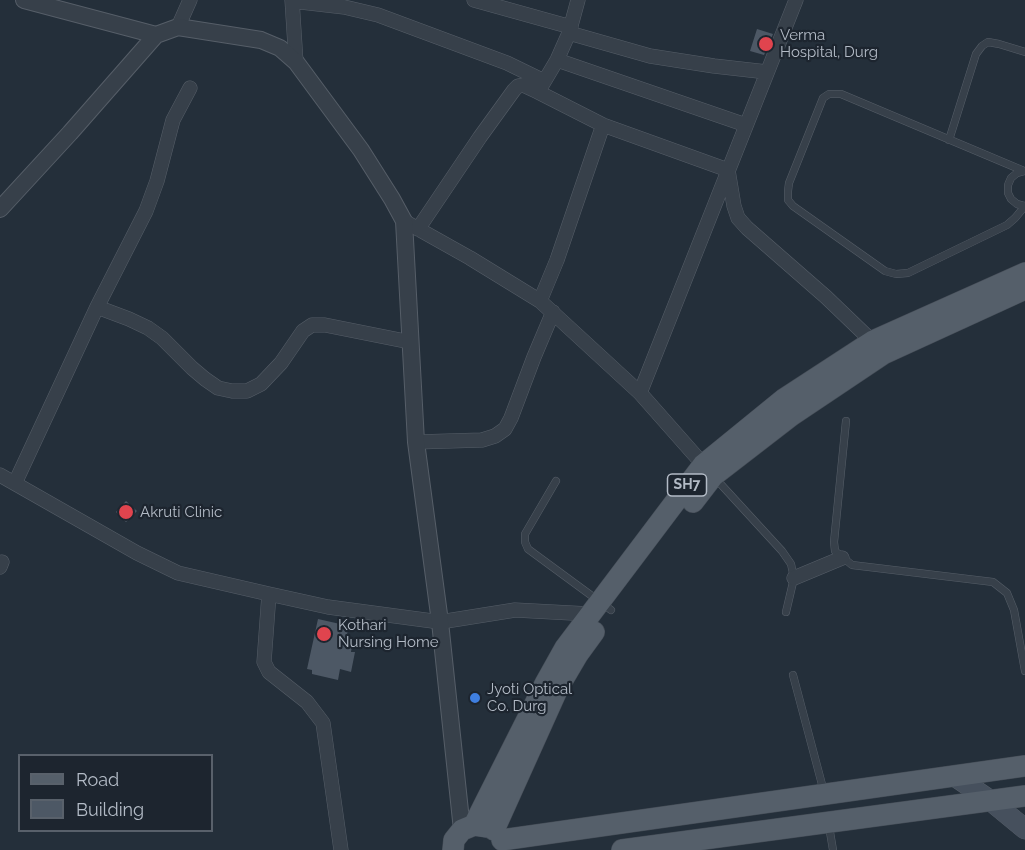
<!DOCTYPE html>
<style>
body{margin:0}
#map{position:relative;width:1025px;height:850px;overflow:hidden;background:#242f3a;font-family:Raleway,sans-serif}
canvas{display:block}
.legend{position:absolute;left:18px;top:754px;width:195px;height:78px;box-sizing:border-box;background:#1d252f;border:2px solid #59616b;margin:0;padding:8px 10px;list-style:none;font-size:18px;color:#b3bbc6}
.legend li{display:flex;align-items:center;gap:12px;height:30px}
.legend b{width:30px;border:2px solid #59616b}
</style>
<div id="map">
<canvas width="1025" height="850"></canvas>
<ul class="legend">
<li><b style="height:8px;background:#555f6a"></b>Road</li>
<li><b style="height:16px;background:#4d5865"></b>Building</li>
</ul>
</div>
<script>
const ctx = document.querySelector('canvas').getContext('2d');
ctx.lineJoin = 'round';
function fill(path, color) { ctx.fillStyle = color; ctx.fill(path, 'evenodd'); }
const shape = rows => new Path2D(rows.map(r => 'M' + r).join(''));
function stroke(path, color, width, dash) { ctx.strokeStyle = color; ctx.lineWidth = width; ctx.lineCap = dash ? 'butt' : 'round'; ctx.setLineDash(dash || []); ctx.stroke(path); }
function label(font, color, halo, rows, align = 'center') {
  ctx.font = font + ' Raleway,sans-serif'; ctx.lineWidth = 4.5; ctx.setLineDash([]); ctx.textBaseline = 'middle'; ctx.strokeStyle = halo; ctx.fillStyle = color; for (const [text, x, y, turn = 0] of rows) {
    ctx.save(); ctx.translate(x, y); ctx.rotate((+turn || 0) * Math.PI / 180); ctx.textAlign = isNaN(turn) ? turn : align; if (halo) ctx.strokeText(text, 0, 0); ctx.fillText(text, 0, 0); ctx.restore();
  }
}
const building = shape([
 [757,29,773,34,764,55,750,51],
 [126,501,137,511,126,522,116,512],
 [318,619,349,626,345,643,352,645,351,652,355,652,351,672,340,669,338,680,312,674,312,670,307,669]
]);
const service = shape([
 [949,140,976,54,982,46,988,42,999,44,1025,52],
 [1024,171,841,94,829,94,823,98,789,183,788,191,788,200,793,206,885,271,896,274,908,273,1007,225,1015,218,1025,206],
 [1025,171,1017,173,1011,178,1008,185,1008,193,1011,199,1017,204,1025,206],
 [846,421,834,542,835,551,852,565,993,582,1007,593,1014,610,1025,671],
 [716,479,782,551,791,564,794,578,786,612],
 [556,481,525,534,525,542,528,549,611,610],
 [793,675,824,792],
 [829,826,833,850]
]);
const minor = shape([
 [292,0,296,62],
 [474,0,571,27],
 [292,1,344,7,378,15,507,63,544,81],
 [178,27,190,0],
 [569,33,650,56,714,66,767,72],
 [557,60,746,125],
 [538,92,603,125,728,170,734,206,738,218,747,228,826,297,876,345],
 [404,221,470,258,540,301,640,393,708,470],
 [418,229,480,137,514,90,518,86,523,85,538,92,557,60,569,33,578,0],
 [540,301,557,260,603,125],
 [97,307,129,319,148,328,162,338,192,368,205,379,218,388,232,391,247,391,261,384,281,363,303,331,312,325,325,325,410,342],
 [640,393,796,0],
 [416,442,482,440,495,436,505,429,511,418,534,357,553,312],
 [0,475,137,553,178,573,269,594,328,607,440,622,515,610,590,614],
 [15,483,97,307,146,211,157,181,173,120,190,88],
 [0,567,2,562],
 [794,578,842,558],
 [269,594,264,662,269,672,307,702,323,723,341,850]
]);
const tertiary = shape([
 [24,0,156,35,178,27,261,40,280,48,296,62,361,150,392,199,404,221,416,442,440,622,462,830],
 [0,209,70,133,156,35]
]);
const secondary = shape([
 [956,777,991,801,1025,829]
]);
const primary = shape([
 [693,502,713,476,792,415,883,354,1025,289],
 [474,825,546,682,565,648,703,465,784,399,873,341,1025,273],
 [494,830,558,688,578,654,594,632],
 [502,840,1025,766],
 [453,850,454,840,462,830,474,825,487,827],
 [622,850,1025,796]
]);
const markers = [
 [766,44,8,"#e0444e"],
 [126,512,8,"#e0444e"],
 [324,634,8,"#e0444e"],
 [475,698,6,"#3f7fe0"]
];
const shields = [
 [687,485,39]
];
const shieldNames = [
 ["SH7",687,485]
];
const poiNames = [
 ["Verma",780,35],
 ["Hospital, Durg",780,52],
 ["Akruti Clinic",140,512],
 ["Kothari",338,625],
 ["Nursing Home",338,642],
 ["Jyoti Optical",487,689],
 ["Co. Durg",487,706]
];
fill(building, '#4d5865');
stroke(service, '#565e68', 8);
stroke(minor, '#565e68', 15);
stroke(tertiary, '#565e68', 18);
stroke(secondary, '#565e68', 21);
stroke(primary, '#444c56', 22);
stroke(service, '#37404a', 7);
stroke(minor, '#37404a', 14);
stroke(tertiary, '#37404a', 16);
stroke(secondary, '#46505d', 20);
stroke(primary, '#555f6a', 21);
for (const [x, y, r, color] of markers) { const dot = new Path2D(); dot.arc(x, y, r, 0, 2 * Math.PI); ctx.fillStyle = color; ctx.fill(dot); stroke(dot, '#1d252f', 2); }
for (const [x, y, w] of shields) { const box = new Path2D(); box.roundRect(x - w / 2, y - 11, w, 22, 4.5); ctx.fillStyle = '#1d252f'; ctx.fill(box); stroke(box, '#b3bbc6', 1.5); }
label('bold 14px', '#b3bbc6', null, shieldNames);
label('15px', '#b3bbc6', '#1d252f', poiNames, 'left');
</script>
